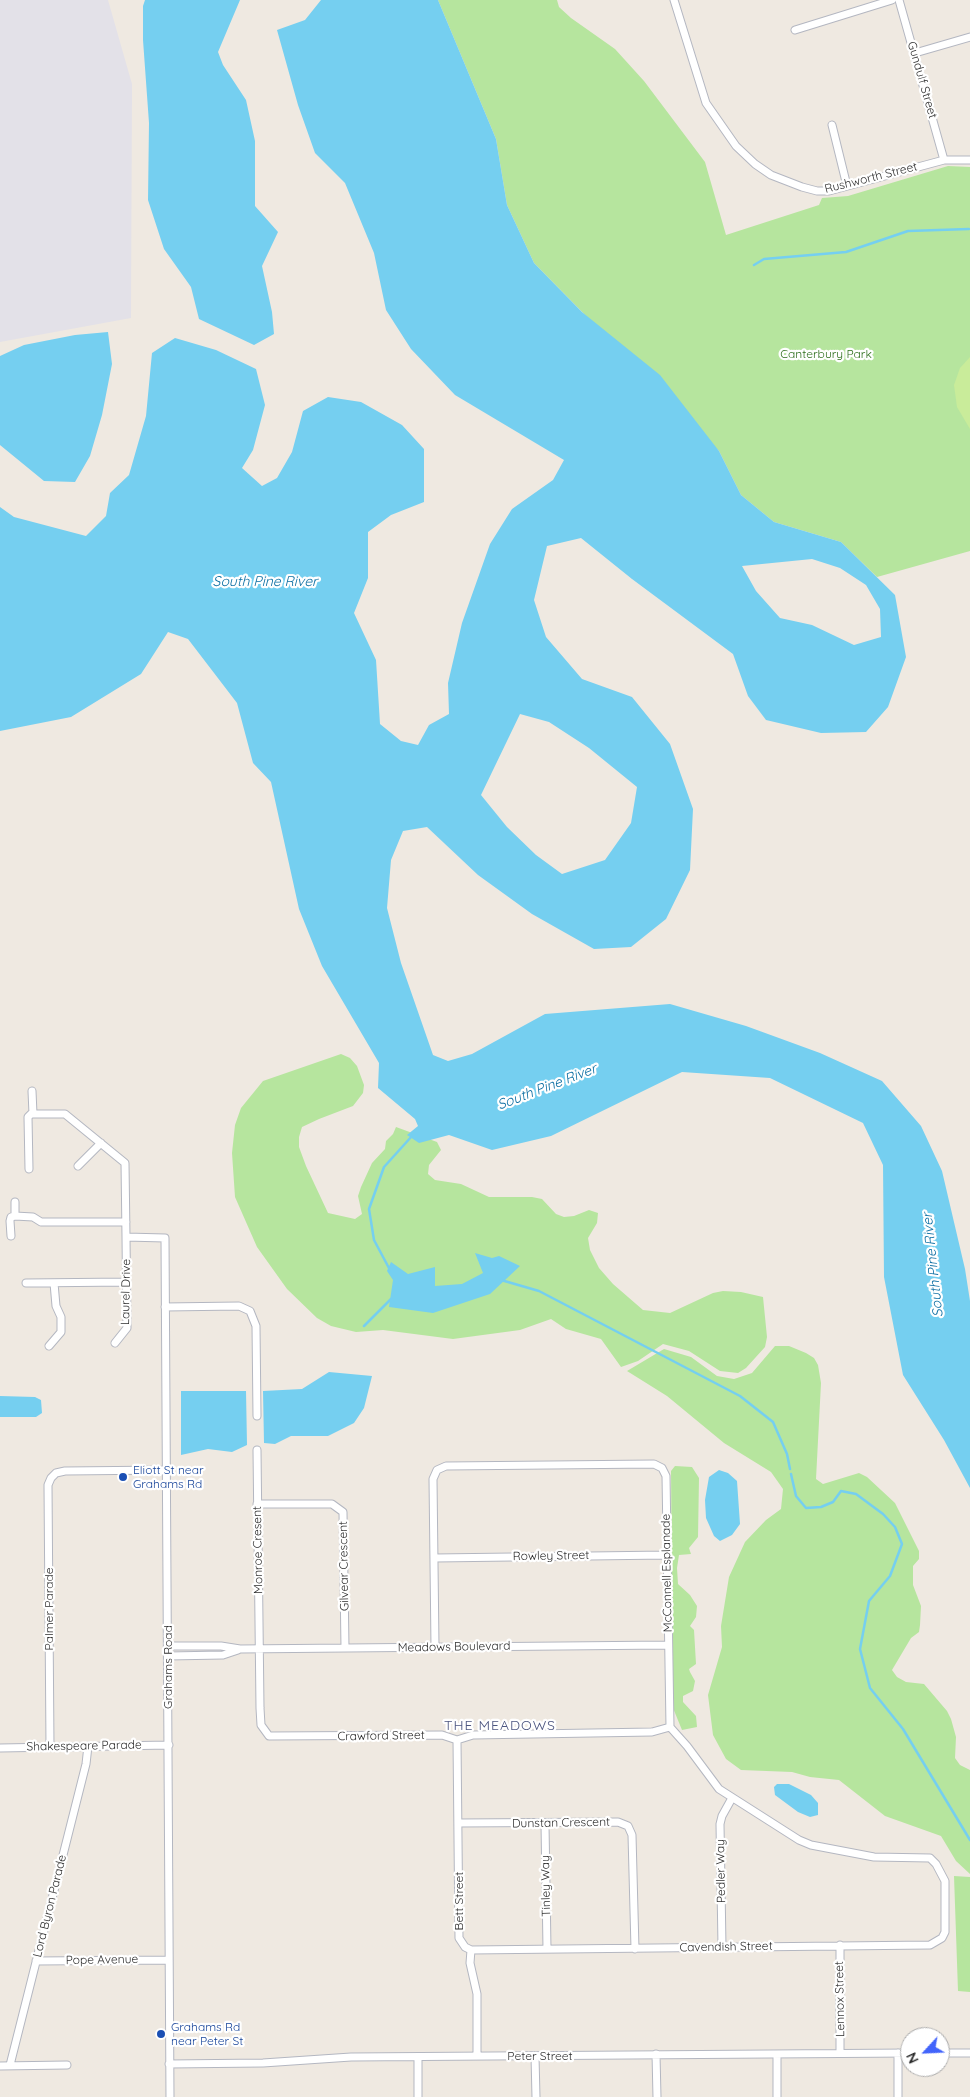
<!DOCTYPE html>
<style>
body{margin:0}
#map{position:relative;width:970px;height:2097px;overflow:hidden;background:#efe9e1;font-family:Quicksand,sans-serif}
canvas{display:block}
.north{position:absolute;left:900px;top:2027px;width:50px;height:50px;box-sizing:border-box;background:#fff;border:1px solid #ababab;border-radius:50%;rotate:245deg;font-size:14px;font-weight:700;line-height:20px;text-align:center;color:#2e2e2e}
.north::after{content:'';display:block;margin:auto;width:18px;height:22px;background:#4264fb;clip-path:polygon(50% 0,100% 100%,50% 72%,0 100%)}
</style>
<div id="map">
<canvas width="970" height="2097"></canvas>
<div class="north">N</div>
</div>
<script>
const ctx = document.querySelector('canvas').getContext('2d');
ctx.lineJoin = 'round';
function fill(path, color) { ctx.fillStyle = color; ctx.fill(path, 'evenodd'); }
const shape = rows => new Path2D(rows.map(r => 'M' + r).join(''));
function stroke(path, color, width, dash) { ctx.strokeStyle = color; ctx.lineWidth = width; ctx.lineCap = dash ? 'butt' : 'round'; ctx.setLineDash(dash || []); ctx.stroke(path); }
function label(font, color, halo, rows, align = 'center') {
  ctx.font = font + ' Quicksand,sans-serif'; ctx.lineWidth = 4.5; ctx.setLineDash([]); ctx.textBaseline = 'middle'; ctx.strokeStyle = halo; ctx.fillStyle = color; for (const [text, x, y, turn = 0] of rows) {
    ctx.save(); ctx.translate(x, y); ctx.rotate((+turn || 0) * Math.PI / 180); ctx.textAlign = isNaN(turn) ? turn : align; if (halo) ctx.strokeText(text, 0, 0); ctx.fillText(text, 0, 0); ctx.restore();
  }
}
const industrial = shape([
 [0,0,108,0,132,84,131,318,0,342]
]);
const green = shape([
 [438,0,557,0,559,7,571,18,615,49,644,81,705,162,726,235,819,205,822,198,848,196,948,166,970,167,970,551,877,577,841,542,774,522,741,495,719,451,534,263,507,205,496,139],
 [341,1054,350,1058,357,1066,364,1085,363,1093,353,1106,319,1119,302,1127,299,1137,299,1147,306,1166,328,1213,355,1219,362,1214,358,1196,361,1187,372,1163,385,1149,386,1141,393,1134,396,1127,437,1142,441,1150,429,1165,428,1174,435,1180,461,1184,489,1197,532,1197,542,1199,556,1214,564,1217,574,1216,589,1210,598,1213,597,1223,588,1238,590,1250,599,1268,613,1284,643,1310,670,1313,713,1293,723,1291,741,1292,763,1297,767,1337,765,1347,746,1368,738,1373,720,1371,689,1351,663,1344,638,1361,621,1367,601,1339,566,1329,551,1319,520,1330,453,1339,383,1330,356,1332,331,1326,317,1318,287,1289,257,1247,235,1197,232,1153,235,1125,241,1108,263,1081],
 [775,1346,789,1346,806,1353,814,1358,818,1365,821,1383,816,1479,823,1484,859,1473,867,1477,895,1503,919,1551,919,1559,913,1566,913,1585,921,1606,920,1625,919,1632,911,1638,892,1670,897,1677,906,1682,924,1684,947,1711,951,1719,956,1737,955,1758,960,1765,970,1770,970,1874,956,1861,941,1836,885,1816,839,1780,810,1777,792,1772,741,1770,726,1759,713,1735,708,1695,722,1647,721,1626,729,1577,745,1542,766,1520,781,1509,783,1489,771,1472,724,1443,667,1396,627,1371,664,1349,691,1357,717,1376,734,1379,752,1373],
 [675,1466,692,1467,699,1478,698,1537,689,1548,691,1554,679,1555,677,1568,678,1584,690,1595,697,1606,696,1617,690,1626,694,1630,696,1664,689,1669,690,1672,695,1681,693,1691,683,1696,683,1702,696,1716,697,1727,682,1730,673,1708,671,1471],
 [954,1876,970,1877,970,1992,958,1991]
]);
const pitch = shape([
 [970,357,970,429,957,407,954,385,960,368]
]);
const water = shape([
 [145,0,240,0,218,52,223,65,246,100,255,141,255,206,278,232,262,266,272,312,274,334,254,345,199,319,191,287,164,249,148,200,149,123,143,40,143,6],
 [321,0,438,0,496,139,507,205,534,263,582,312,660,375,719,451,741,495,774,522,841,542,895,595,906,657,888,707,866,732,821,733,766,720,748,696,733,654,632,579,581,538,547,546,534,600,546,637,582,679,632,697,670,744,693,809,690,870,666,919,631,947,594,949,532,914,478,875,427,827,403,831,391,860,387,908,401,963,433,1055,448,1061,472,1054,545,1014,670,1004,746,1026,820,1053,882,1081,921,1126,942,1171,965,1269,970,1301,970,1488,944,1440,903,1375,884,1277,883,1165,863,1123,770,1078,682,1072,551,1136,492,1150,449,1135,419,1143,407,1135,418,1126,415,1119,378,1088,379,1063,322,966,299,909,271,782,253,763,237,703,188,639,168,632,141,674,71,717,0,731,0,507,14,517,86,536,106,516,110,493,129,475,146,416,152,353,175,338,216,350,256,369,265,405,253,450,242,468,262,486,277,478,292,452,303,411,328,397,361,402,402,425,424,449,424,502,391,515,368,532,368,578,354,613,376,660,380,724,401,741,418,745,429,725,449,714,448,683,462,623,490,544,512,509,553,480,564,460,455,395,411,349,386,310,374,253,345,183,315,153,298,105,277,30,305,20],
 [812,559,840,568,866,585,880,609,881,637,854,645,812,625,780,618,756,591,742,566],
 [520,714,549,722,589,748,637,787,631,823,605,860,562,874,536,855,507,827,481,795],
 [108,332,112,364,102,415,90,456,75,482,44,481,0,445,0,356,24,345,75,335],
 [475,1253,492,1258,499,1256,520,1266,490,1294,433,1313,389,1307,393,1280,387,1271,391,1262,408,1274,435,1267,435,1286,462,1284,483,1273],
 [329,1372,372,1376,364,1408,354,1423,328,1436,291,1436,275,1444,264,1443,263,1391,302,1389],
 [181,1391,246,1391,247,1445,232,1452,208,1449,181,1455],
 [0,1396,35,1397,41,1400,42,1413,36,1417,0,1417],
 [719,1470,728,1473,737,1481,740,1524,732,1535,720,1541,714,1536,706,1518,705,1500,709,1477],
 [777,1784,789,1784,811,1795,818,1803,818,1815,810,1817,798,1812,775,1795,774,1787]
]);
const stream = shape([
 [754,265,764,259,846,252,908,231,969,229],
 [390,1270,374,1240,369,1209,384,1167,412,1136],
 [501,1280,539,1291,740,1396,773,1422,787,1454,790,1469],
 [364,1326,391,1299],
 [791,1474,796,1496,806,1508,821,1507,833,1502,841,1491,856,1494,883,1514,895,1527,902,1544,890,1576,869,1601,860,1649,870,1688,903,1729,970,1840]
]);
const minor = shape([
 [674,0,706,103,736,146,755,164,771,175,802,187,817,191,829,191,944,160,970,160],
 [899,0,944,160],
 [795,30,892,0],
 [915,53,970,37],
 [832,125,847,186],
 [32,1091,33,1114],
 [78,1166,101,1143],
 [29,1169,28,1117,31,1114,65,1114,125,1163,126,1237,165,1238,170,2097],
 [15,1202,15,1216],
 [11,1236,10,1221,11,1217,15,1216,33,1217,41,1222,126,1222],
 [26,1283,127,1282],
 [165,1307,239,1306,250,1311,256,1326,257,1416],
 [115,1343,127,1328,126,1237],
 [49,1346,61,1332,61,1317,56,1306,54,1283],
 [257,1450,260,1708,261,1725,269,1736,442,1735,457,1740,473,1735,652,1732,670,1727],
 [257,1504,332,1504,343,1512,345,1648],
 [435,1558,667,1555],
 [168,1646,221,1646,240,1649,668,1645],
 [435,1647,433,1479,437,1470,446,1466,654,1464,662,1468,666,1476,670,1727,687,1746,719,1789,799,1840,811,1845,874,1857,930,1858,936,1864,945,1881,945,1932,942,1938,930,1945,471,1950],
 [168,1656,223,1655,238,1650],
 [457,1740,459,1938,465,1947,471,1950,470,1963,477,1994,477,2056],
 [50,1747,48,1485,51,1478,56,1473,65,1471,167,1470],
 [0,1748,169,1745],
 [459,1823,618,1822,628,1826,632,1835,635,1949],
 [545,1824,547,1949],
 [840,1945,840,2053],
 [722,1947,720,1824,722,1816,732,1798],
 [36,1961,169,1960],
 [898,2053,898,2097],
 [940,2053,970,2053],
 [656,2054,657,2097],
 [777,2054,777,2097],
 [535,2056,536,2097],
 [418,2057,418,2097],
 [169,2064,263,2063,351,2057,910,2053],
 [10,2065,86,1764,88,1746],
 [0,2066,67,2065]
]);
const markers = [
 [123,1477,5,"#1a4fb4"],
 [161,2034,5,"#1a4fb4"]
];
const streetNames = [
 ["Gundulf Street",922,80,74],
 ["Rushworth Street",871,178,-14],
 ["Laurel Drive",126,1292,-89],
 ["Monroe Cresent",258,1550,-91],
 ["Rowley Street",551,1556,-1],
 ["Gilvear Crescent",344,1566,-91],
 ["McConnell Esplanade",667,1573,-91],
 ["Palmer Parade",49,1609,-90],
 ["Meadows Boulevard",454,1647,-1],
 ["Grahams Road",168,1667,-90],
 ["Crawford Street",381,1736,-1],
 ["Shakespeare Parade",84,1746,-1],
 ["Dunstan Crescent",561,1823,-1],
 ["Pedler Way",721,1871,-91],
 ["Tinley Way",546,1886,-91],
 ["Bett Street",459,1901,-90],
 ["Lord Byron Parade",50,1906,-76],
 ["Cavendish Street",726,1947,-1],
 ["Pope Avenue",102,1960,-1],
 ["Lennox Street",840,1999,-91],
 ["Peter Street",540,2056]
];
const parkNames = [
 ["Canterbury Park",826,354]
];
const transitNames = [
 ["Eliott St near",133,1470],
 ["Grahams Rd",133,1484],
 ["Grahams Rd",171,2027],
 ["near Peter St",171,2041]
];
const waterNames = [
 ["South Pine River",265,582],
 ["South Pine River",547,1087,-21],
 ["South Pine River",933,1265,-96]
];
const neighbourhoodNames = [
 ["THE MEADOWS",500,1726]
];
fill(industrial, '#e3e1e8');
fill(green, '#b6e59e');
fill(pitch, '#c9ec9a');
fill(water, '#75cff0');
stroke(stream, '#75cff0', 2.5);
stroke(minor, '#b4b7c1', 9);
stroke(minor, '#fff', 7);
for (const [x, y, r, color] of markers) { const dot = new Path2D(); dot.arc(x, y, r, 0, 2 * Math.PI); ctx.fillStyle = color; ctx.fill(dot); stroke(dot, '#fff', 2); }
label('12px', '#2e2e2e', '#fff', streetNames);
label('12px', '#2c6e1b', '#fff', parkNames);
label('12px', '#164399', '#fff', transitNames, 'left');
label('italic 14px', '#0d6fa3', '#fff', waterNames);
ctx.letterSpacing = '1px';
label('14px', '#4d5680', '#fff', neighbourhoodNames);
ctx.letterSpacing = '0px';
</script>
